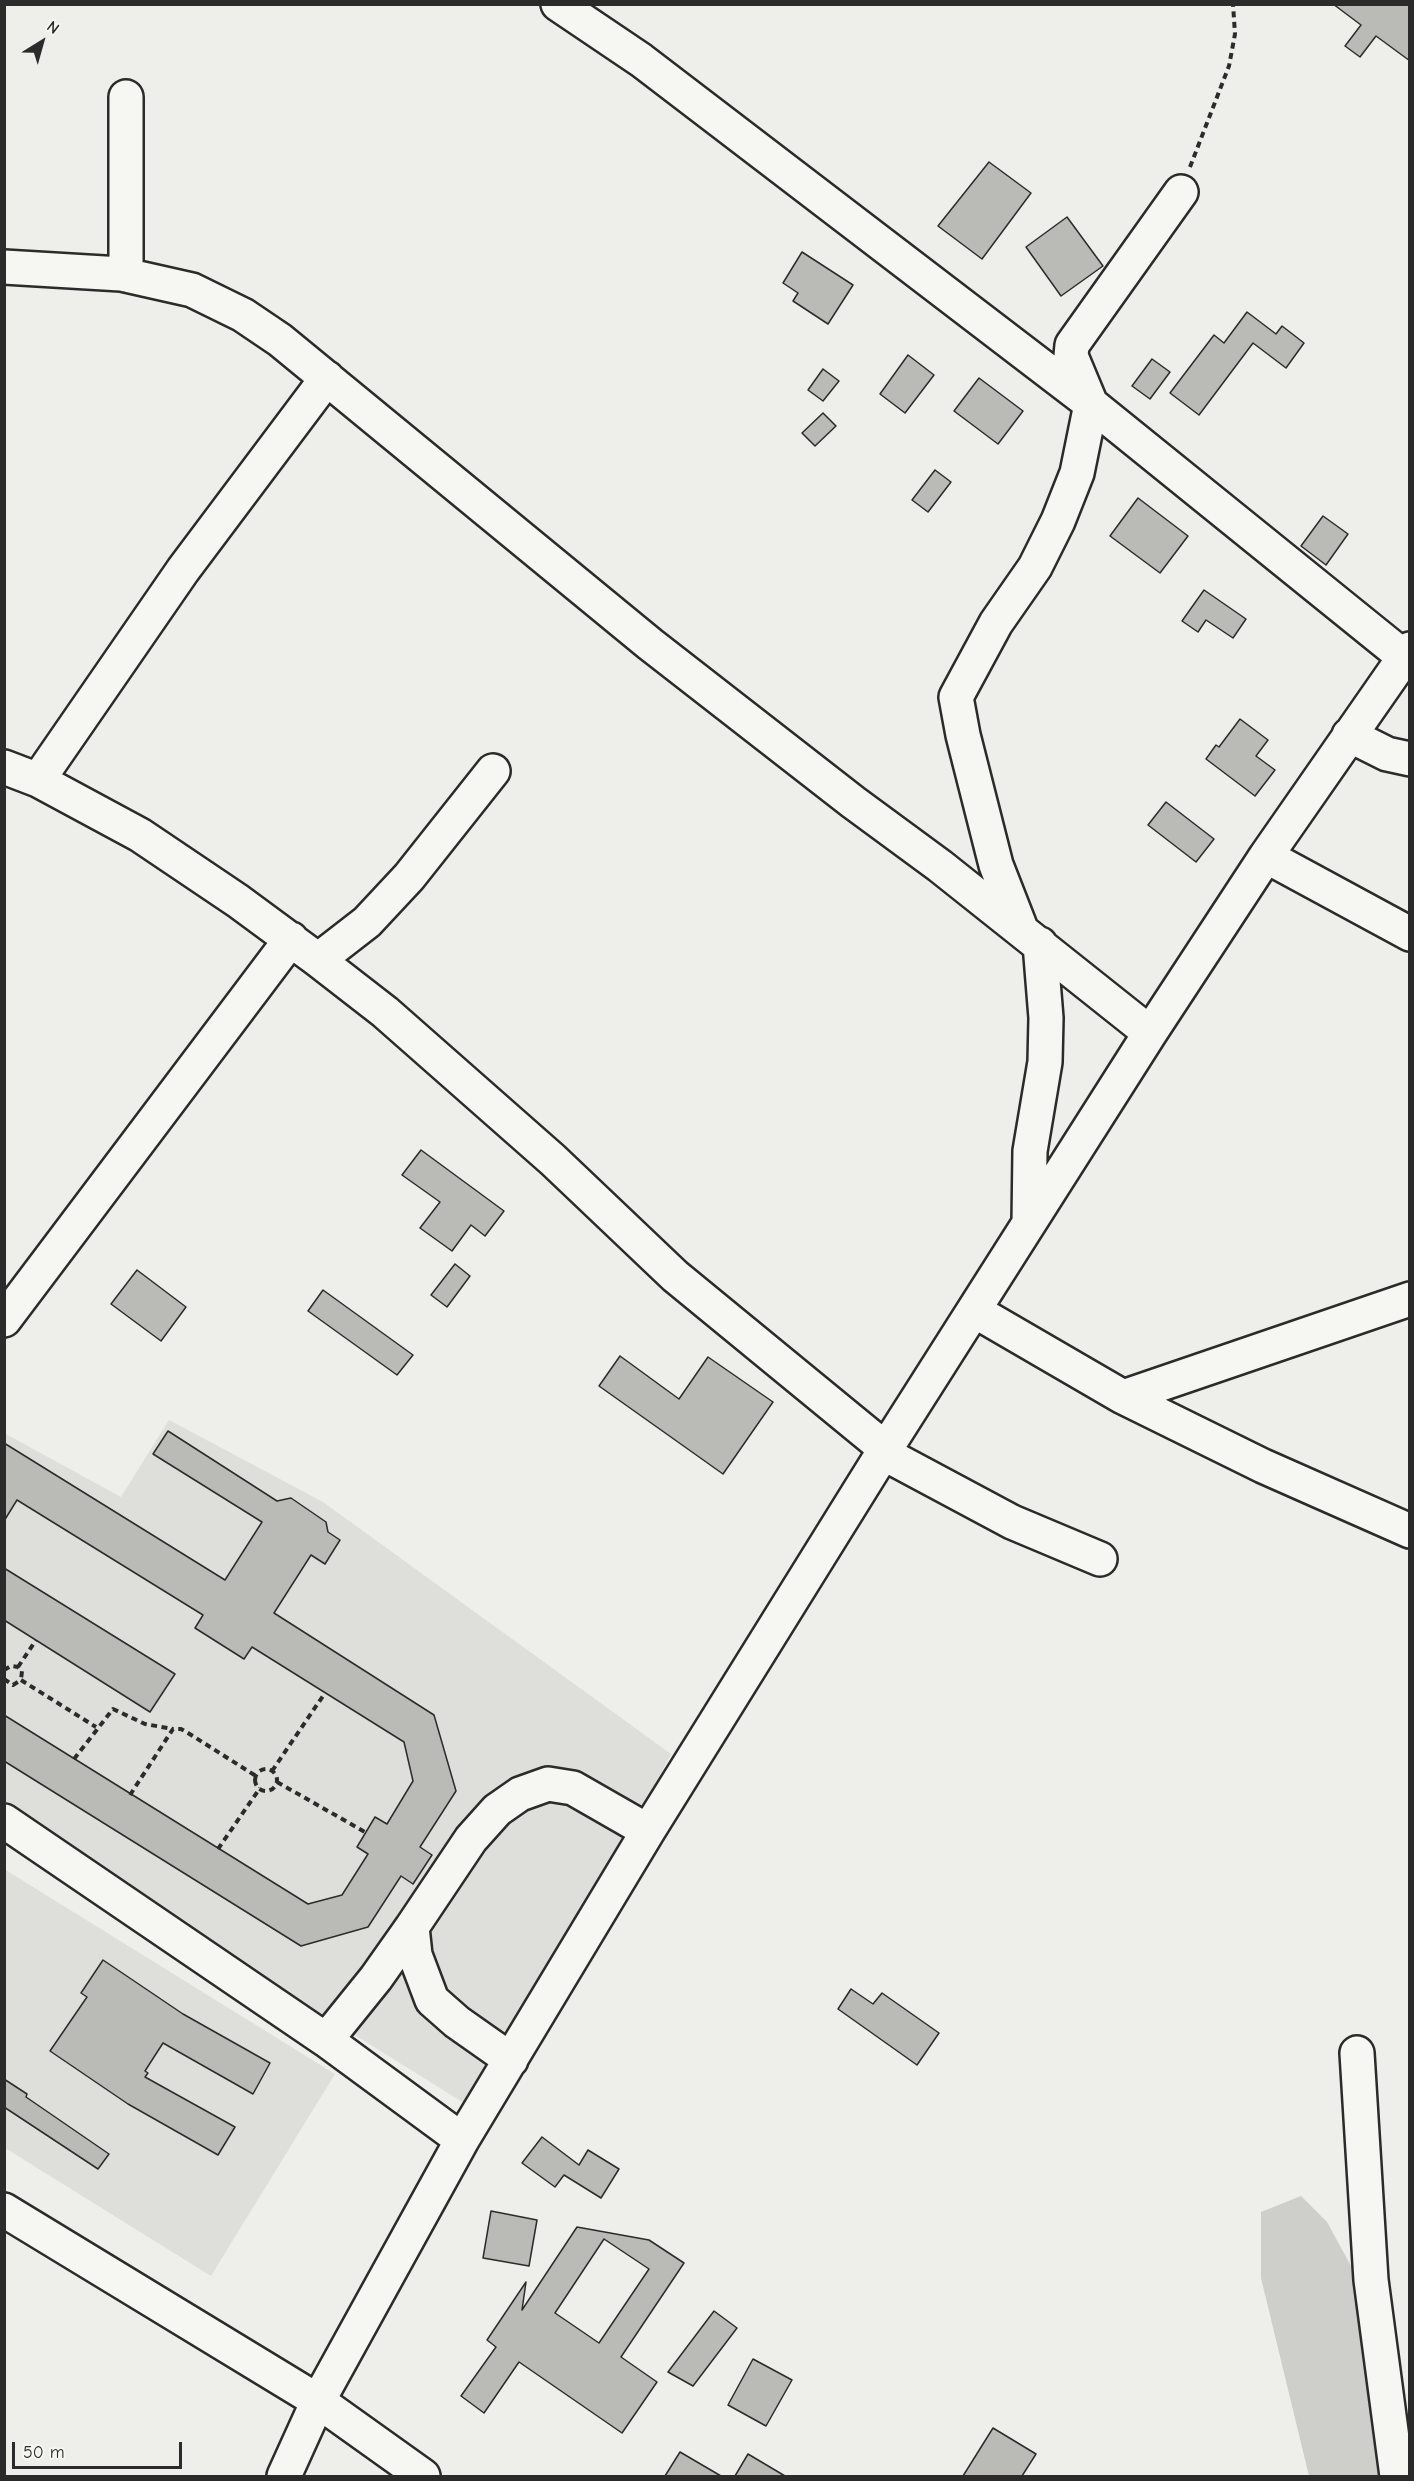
<!DOCTYPE html>
<style>
body{margin:0}
#map{position:relative;width:1414px;height:2481px;overflow:hidden;background:#eeeeea;font-family:"Comic Neue",sans-serif}
canvas{display:block}
.frame{position:absolute;inset:0;border:6px solid #2b2b2b;pointer-events:none}
.north{position:absolute;left:12px;top:12px;width:60px;height:60px;-webkit-text-stroke:4px #f6f6f2;paint-order:stroke;rotate:37deg;font-size:16px;font-weight:700;line-height:24px;text-align:center;color:#2b2b2b}
.north::after{content:'';display:block;margin:auto;width:21px;height:27px;background:#2b2b2b;clip-path:polygon(50% 0,100% 100%,50% 72%,0 100%)}
.scale{position:absolute;left:12px;top:2442px;width:170px;height:27px;box-sizing:border-box;border:3px solid #2b2b2b;border-top:0;padding-left:8px;font-size:18px;line-height:21px;white-space:nowrap;color:#2b2b2b;-webkit-text-stroke:4px #f6f6f2;paint-order:stroke}
</style>
<div id="map">
<canvas width="1414" height="2481"></canvas>
<div class="frame"></div>
<div class="north">N</div>
<div class="scale">50 m</div>
</div>
<script>
const ctx = document.querySelector('canvas').getContext('2d');
ctx.lineJoin = 'round';
function fill(path, color) { ctx.fillStyle = color; ctx.fill(path, 'evenodd'); }
const shape = rows => new Path2D(rows.map(r => 'M' + r).join(''));
function stroke(path, color, width, dash) { ctx.strokeStyle = color; ctx.lineWidth = width; ctx.lineCap = dash ? 'butt' : 'round'; ctx.setLineDash(dash || []); ctx.stroke(path); }
const built = shape([
 [169,1420,323,1502,671,1754,547,1991,467,2105,5,1816,4,1433,121,1497],
 [4,1869,335,2074,211,2276,5,2148]
]);
const green = shape([
 [1301,2196,1327,2222,1357,2277,1408,2476,1309,2476,1261,2278,1261,2212]
]);
const building = shape([
 [1333,4,1410,4,1410,61,1376,36,1360,57,1345,46,1361,25,1333,4],
 [989,162,1031,193,982,259,938,226,989,162],
 [1067,217,1103,266,1061,296,1026,247,1067,217],
 [802,252,853,285,828,324,793,301,798,293,783,283,802,252],
 [1247,312,1276,334,1282,326,1304,343,1286,368,1253,343,1199,415,1170,393,1214,335,1224,343,1247,312],
 [908,355,934,375,905,413,880,394,908,355],
 [1152,359,1170,372,1150,399,1132,386,1152,359],
 [823,369,839,381,823,401,808,390,823,369],
 [979,378,1023,411,998,444,954,411,979,378],
 [823,413,836,426,815,446,802,433,823,413],
 [935,470,951,482,928,512,912,500,935,470],
 [1138,498,1188,536,1160,573,1110,536,1138,498],
 [1323,516,1348,534,1326,565,1301,546,1323,516],
 [1204,590,1246,619,1233,638,1206,620,1198,632,1182,621,1204,590],
 [1240,719,1268,740,1256,756,1275,770,1255,796,1206,759,1216,745,1219,747,1240,719],
 [1166,802,1214,839,1196,862,1148,825,1166,802],
 [421,1150,504,1211,485,1236,471,1225,452,1251,420,1228,440,1202,402,1175,421,1150],
 [455,1264,470,1276,447,1307,431,1295,455,1264],
 [137,1270,186,1307,161,1341,111,1304,137,1270],
 [323,1290,413,1355,397,1375,308,1311,323,1290],
 [620,1356,679,1399,708,1357,773,1402,723,1474,599,1386,620,1356],
 [168,1431,277,1501,291,1498,326,1522,328,1532,340,1540,325,1564,311,1555,274,1613,434,1715,456,1791,420,1847,432,1855,413,1884,401,1876,368,1927,301,1946,4,1761,4,1715,308,1904,342,1895,368,1854,357,1847,375,1817,387,1824,413,1781,404,1742,252,1647,244,1659,195,1628,203,1615,17,1500,4,1521,4,1443,225,1580,262,1522,153,1454,168,1431],
 [4,1568,175,1674,150,1712,4,1620,4,1568],
 [103,1960,183,2014,270,2063,253,2094,163,2043,145,2071,148,2073,145,2077,235,2127,218,2155,128,2104,50,2051,87,1997,81,1993,103,1960],
 [851,1989,873,2004,882,1993,939,2033,917,2065,838,2009,851,1989],
 [4,2079,27,2094,26,2097,109,2154,98,2169,4,2107,4,2079],
 [542,2137,579,2165,588,2150,619,2169,601,2198,564,2175,555,2187,522,2163,542,2137],
 [491,2211,537,2220,529,2266,483,2258,491,2211],
 [577,2227,649,2240,684,2263,621,2357,657,2382,622,2433,519,2362,484,2413,461,2396,496,2347,487,2340,526,2282,522,2310,577,2227],
 [604,2239,649,2269,599,2343,555,2313,604,2239],
 [714,2311,737,2328,693,2386,668,2372,714,2311],
 [753,2359,792,2380,766,2426,728,2405,753,2359],
 [993,2428,1036,2454,1022,2476,963,2476,993,2428],
 [680,2452,721,2476,665,2476,680,2452],
 [748,2454,785,2476,735,2476,748,2454]
]);
const path = shape([
 [1190,167,1229,66,1235,34,1233,4],
 [18,1667,36,1640],
 [4,1670,11,1666,18,1667,22,1671,21,1680],
 [4,1679,13,1685,21,1680],
 [21,1680,96,1727],
 [74,1759,113,1709,145,1724,173,1729],
 '255 1780a11 11 0 1 1 22 0a11 11 0 1 1-22 0Z',
 [272,1771,325,1693],
 [277,1782,365,1832],
 [130,1795,173,1729,181,1729,188,1733,256,1776],
 [218,1849,260,1788]
]);
const minor = shape([
 [558,4,641,60,1091,404,1404,657],
 [126,97,126,275],
 [4,267,121,274,192,290,243,315,280,340,650,644,853,802,940,866,1150,1033],
 [1349,735,1387,754,1410,759],
 [4,767,38,780,140,835,238,901,318,960,385,1012,553,1160,675,1276,887,1450],
 [38,780,183,570,327,378],
 [1266,856,1410,934],
 [1021,929,996,865,963,735,956,697,996,623,1035,567,1058,521,1077,473,1091,404,1071,356,1072,345,1181,192],
 [318,960,367,922,409,877,493,771],
 [1029,1223,1030,1151,1045,1062,1046,1018,1040,944],
 [975,1311,1123,1397,1263,1466,1410,1531],
 [4,1320,291,939],
 [1123,1397,1410,1299],
 [883,1453,1012,1522,1100,1559],
 [4,1821,326,2040,462,2140],
 [326,2040,376,1978,412,1927],
 [1357,2053,1371,2280,1397,2476],
 [511,2060,457,2022,432,2000,415,1955,412,1927,471,1839,497,1810,520,1794,548,1784,573,1788,648,1831],
 [4,2210,318,2401,423,2476],
 [284,2476,318,2401,462,2140,648,1831,883,1453,1150,1033,1266,856,1410,649]
]);
fill(built, '#dededb');
fill(green, '#cececa');
fill(building, '#babab7');
stroke(building, '#2b2b2b', 1.5);
stroke(minor, '#2b2b2b', 38);
stroke(path, '#2b2b2b', 4, [6, 4.5]);
stroke(minor, '#f6f6f2', 33);
</script>
